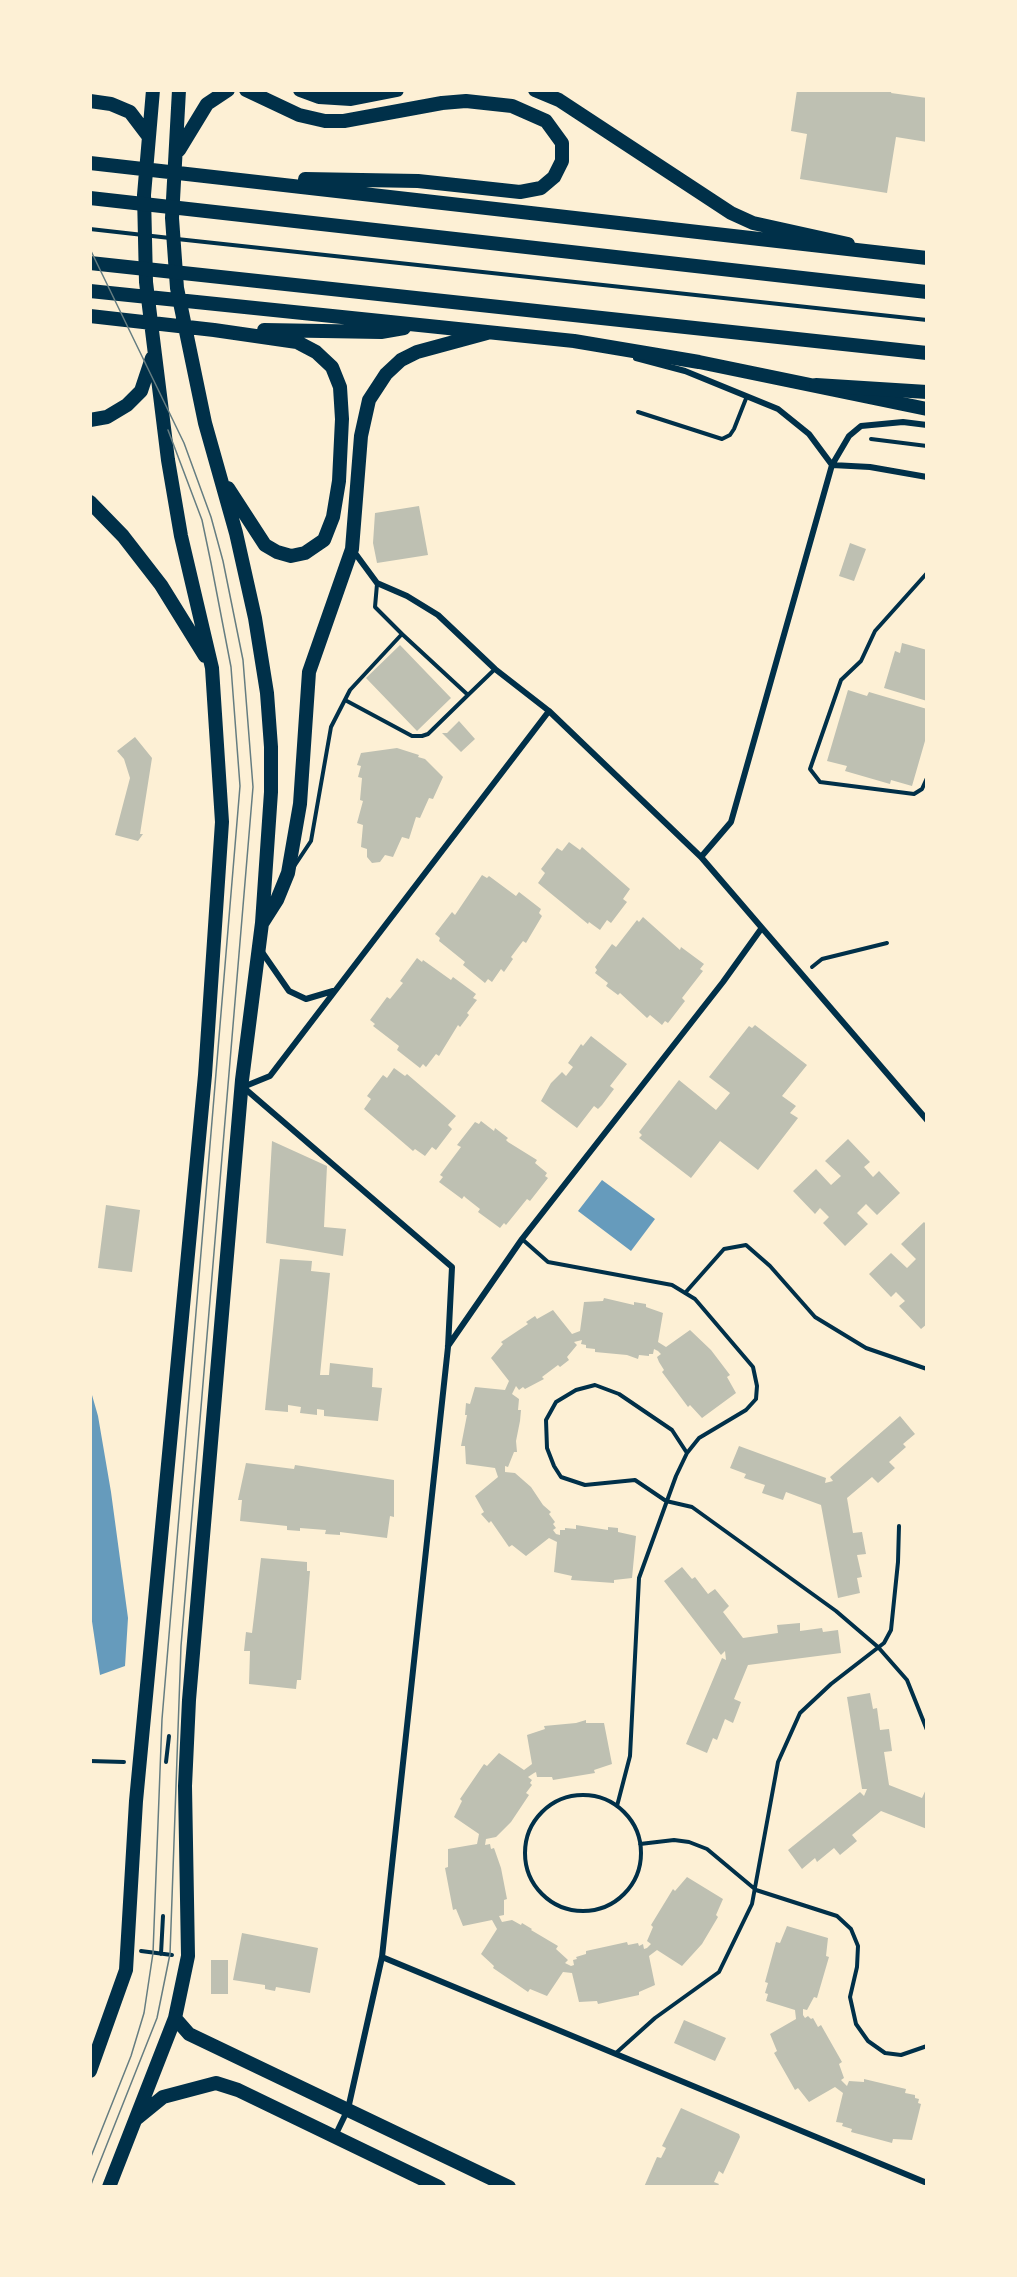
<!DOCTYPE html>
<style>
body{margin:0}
#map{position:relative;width:1017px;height:2277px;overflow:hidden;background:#fdf0d5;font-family:"Alegreya Sans",sans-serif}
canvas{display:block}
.frame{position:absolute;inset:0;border:92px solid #fdf0d5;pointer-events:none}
</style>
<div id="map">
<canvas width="1017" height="2277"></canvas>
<div class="frame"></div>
</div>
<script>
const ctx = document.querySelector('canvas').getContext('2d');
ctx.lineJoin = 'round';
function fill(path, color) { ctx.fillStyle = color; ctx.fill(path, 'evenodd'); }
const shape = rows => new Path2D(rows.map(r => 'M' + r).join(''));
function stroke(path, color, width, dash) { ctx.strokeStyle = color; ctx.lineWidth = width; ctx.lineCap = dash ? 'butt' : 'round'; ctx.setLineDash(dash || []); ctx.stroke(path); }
const water = shape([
 [602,1180,655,1219,631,1251,578,1211],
 [90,1388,98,1416,111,1492,128,1618,125,1666,100,1675,90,1608]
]);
const building = shape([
 [797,90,892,90,891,93,927,98,927,142,896,137,887,193,800,179,807,134,791,131],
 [419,506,428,555,377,563,373,543,375,513],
 [850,543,866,549,854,581,839,576],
 [902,643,927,650,927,701,884,688,895,651,900,653],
 [400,645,451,698,417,731,366,678],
 [848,690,867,696,869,692,927,709,927,734,912,786,891,780,890,784,845,771,847,766,827,761],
 [459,721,475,739,461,752,442,733,447,733],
 [135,737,152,758,140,834,143,834,138,841,115,835,130,778,124,759,117,751],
 [397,748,419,755,418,757,425,759,443,777,433,799,429,798,420,818,416,817,409,839,402,837,393,857,385,855,380,862,372,863,367,857,367,849,361,847,363,825,357,823,363,801,360,800,362,778,358,777,361,766,357,765,361,753],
 [569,842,580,850,582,847,630,889,623,899,627,902,611,923,607,920,600,930,589,922,588,924,538,883,545,873,541,869,557,848,562,851],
 [482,875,487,878,489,876,516,896,519,892,541,909,539,913,542,916,526,943,523,941,511,957,513,959,504,972,501,969,492,982,488,979,485,983,463,965,465,962,439,941,440,938,435,934,452,912,455,915],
 [643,917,680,950,681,947,704,964,700,969,703,971,682,998,685,1001,668,1023,665,1021,662,1025,650,1015,647,1018,620,993,618,995,606,986,608,983,595,973,597,970,595,967,612,944,616,947,637,920,639,922],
 [417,958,422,962,423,960,451,980,453,977,476,994,473,998,477,1000,467,1013,469,1015,460,1027,458,1025,439,1056,436,1054,426,1067,423,1064,420,1068,397,1050,399,1046,373,1026,375,1024,370,1020,387,997,390,999,403,983,400,981],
 [755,1025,807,1065,782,1096,796,1106,790,1113,798,1118,758,1170,720,1141,691,1178,639,1138,642,1135,639,1132,679,1080,716,1110,730,1093,709,1077,749,1026,752,1028],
 [591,1036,627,1064,610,1086,614,1089,602,1105,598,1109,594,1106,577,1128,541,1101,551,1083,562,1072,566,1076,573,1067,568,1063,581,1044,583,1046],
 [394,1068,405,1076,407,1074,456,1116,448,1125,452,1129,436,1150,432,1147,425,1156,415,1149,413,1151,364,1109,371,1099,367,1096,383,1075,387,1078],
 [481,1121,494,1131,495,1128,508,1138,506,1140,508,1142,537,1160,535,1163,547,1173,545,1176,548,1178,530,1201,527,1199,506,1225,504,1223,500,1228,478,1212,480,1209,466,1198,464,1196,462,1199,439,1182,443,1177,440,1175,461,1147,457,1145,475,1122,479,1124],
 [848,1139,870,1162,864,1167,873,1177,879,1171,900,1193,877,1215,866,1204,857,1213,868,1224,845,1246,823,1223,829,1217,820,1208,815,1214,793,1191,816,1169,831,1185,841,1176,825,1161],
 [272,1141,327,1166,324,1227,346,1229,343,1256,266,1243],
 [106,1205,140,1210,132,1272,98,1268],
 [924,1222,927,1225,927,1324,921,1329,899,1306,905,1301,896,1292,891,1297,869,1274,891,1253,907,1268,916,1259,901,1244],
 [280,1259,312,1261,311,1271,330,1273,320,1375,329,1375,330,1363,373,1368,372,1387,382,1388,378,1421,324,1416,324,1410,317,1409,317,1415,300,1413,301,1407,288,1405,288,1412,265,1410],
 [604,1298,634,1305,634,1302,646,1304,646,1307,663,1313,658,1342,666,1347,690,1330,711,1350,730,1375,727,1377,736,1393,702,1418,690,1405,688,1407,662,1372,664,1370,659,1362,657,1357,661,1354,658,1351,654,1349,653,1354,649,1354,649,1356,639,1355,638,1359,627,1355,595,1352,595,1349,586,1348,586,1345,581,1344,582,1340,574,1342,577,1345,567,1357,569,1360,560,1367,558,1365,542,1377,544,1379,525,1389,523,1387,519,1390,516,1386,512,1394,519,1399,518,1410,521,1410,520,1421,516,1441,517,1452,514,1452,508,1467,505,1466,505,1472,515,1473,531,1487,543,1505,551,1512,549,1514,555,1522,553,1524,556,1528,553,1530,556,1534,560,1535,560,1530,565,1530,565,1528,576,1529,576,1525,608,1530,608,1527,618,1528,618,1532,636,1536,632,1578,614,1580,614,1583,571,1580,572,1576,554,1572,557,1542,549,1538,526,1556,512,1545,509,1547,491,1521,489,1523,481,1514,484,1512,475,1496,498,1477,495,1468,466,1464,465,1446,461,1446,467,1415,465,1415,466,1403,470,1404,475,1387,505,1390,509,1381,491,1358,503,1344,501,1342,528,1324,526,1322,535,1316,537,1319,553,1310,572,1334,580,1331,584,1302,603,1301],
 [900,1416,915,1434,903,1444,906,1447,889,1462,895,1468,878,1483,872,1477,847,1498,853,1533,862,1532,866,1554,857,1555,862,1577,857,1578,860,1593,838,1598,821,1505,786,1492,783,1500,762,1493,765,1485,744,1478,746,1474,730,1468,739,1446,826,1478,825,1483,833,1481,830,1477],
 [246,1463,294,1469,295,1465,394,1480,394,1517,390,1516,387,1538,340,1532,340,1535,325,1534,326,1530,300,1528,300,1531,287,1530,287,1526,240,1521,242,1500,238,1500],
 [261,1558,307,1562,307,1571,310,1571,301,1680,297,1680,296,1689,249,1684,250,1651,244,1651,246,1632,252,1633],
 [682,1567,692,1579,695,1577,708,1594,715,1589,729,1606,723,1612,743,1638,778,1633,777,1625,800,1623,800,1631,822,1628,823,1632,838,1630,841,1653,748,1665,734,1699,741,1702,733,1723,725,1719,717,1740,713,1738,707,1753,686,1744,722,1658,726,1660,725,1651,721,1655,664,1581],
 [870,1693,873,1709,877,1708,880,1730,889,1729,892,1751,884,1752,889,1785,922,1798,927,1787,927,1829,881,1811,852,1835,857,1841,840,1855,834,1848,817,1862,815,1858,802,1869,788,1850,860,1792,864,1796,867,1789,862,1789,847,1697],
 [586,1720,586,1723,604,1723,612,1764,594,1770,595,1773,553,1780,552,1777,537,1777,536,1772,534,1773,528,1777,532,1780,530,1783,532,1785,526,1793,529,1795,511,1822,496,1837,486,1839,485,1845,490,1844,491,1849,494,1848,501,1868,507,1899,504,1900,504,1915,499,1916,502,1922,512,1920,521,1925,522,1923,532,1929,531,1930,558,1946,556,1949,568,1960,565,1963,571,1966,574,1965,573,1960,577,1959,576,1957,586,1954,586,1951,627,1942,628,1945,638,1943,639,1946,643,1944,644,1949,647,1948,651,1944,647,1941,653,1927,651,1925,673,1889,675,1891,687,1877,723,1899,716,1915,718,1917,702,1944,682,1966,657,1950,649,1956,655,1985,639,1992,639,1995,598,2004,597,2001,579,2002,572,1973,563,1972,547,1996,530,1989,528,1992,493,1968,494,1966,481,1954,497,1929,492,1920,463,1926,456,1909,453,1910,445,1868,448,1867,448,1849,477,1844,479,1834,454,1817,462,1801,460,1799,484,1764,487,1766,499,1753,524,1770,532,1764,527,1735,545,1729,544,1726,576,1723],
 [787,1926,828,1938,826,1956,829,1957,817,1998,814,1997,807,2010,803,2009,803,2015,805,2018,808,2016,811,2019,813,2018,818,2027,821,2025,842,2062,839,2064,844,2078,841,2080,847,2086,849,2081,864,2082,864,2079,906,2089,905,2093,915,2095,915,2098,919,2099,918,2103,921,2104,912,2140,893,2139,892,2143,851,2132,852,2129,842,2126,843,2123,836,2122,843,2093,835,2087,809,2102,798,2088,795,2090,774,2053,777,2051,770,2034,796,2019,795,2010,766,2001,768,1994,765,1993,768,1983,765,1982,776,1942,780,1943],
 [242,1933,318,1948,310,1993,276,1987,275,1991,265,1989,265,1985,233,1980],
 [211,1960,228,1960,228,1994,211,1994],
 [684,2020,726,2038,715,2061,674,2043],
 [681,2108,739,2134,740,2137,723,2174,719,2171,714,2182,719,2184,717,2187,644,2187,657,2157,661,2158,666,2148,662,2146]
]);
const path = shape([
 [871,439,927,446],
 [927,573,875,631,861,661,841,680,810,769,820,782,914,794,922,789,927,778],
 [812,967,822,959,887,943],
 [90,1761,124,1762],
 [166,1762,169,1736],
 [141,1951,172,1955],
 [161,1954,163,1916]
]);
const service = shape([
 [90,229,170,238],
 [177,239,927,320],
 [638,412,722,439,730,435,734,429,747,396],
 [377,584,375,607,402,634],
 [345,700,412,736,422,736,428,734,468,695],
 [293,868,311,841,331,727,350,690,402,634,468,695,495,669],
 [522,1239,548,1262,672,1285,695,1299,753,1367,757,1386,756,1399,746,1410,699,1438,687,1453,676,1476,639,1578,630,1756,617,1806],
 [685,1293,724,1249,746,1245,770,1266,815,1317,866,1348,927,1369],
 [687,1453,672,1430,619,1394,595,1385,576,1390,556,1402,546,1420,547,1448,554,1466,561,1477,585,1485,635,1480,666,1501,692,1507,836,1611,878,1647,907,1680,927,1730],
 '525 1853a58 58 0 1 1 116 0a58 58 0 1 1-116 0Z',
 [640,1844,674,1840,689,1842,707,1849,756,1890,837,1916,851,1929,858,1946,857,1967,850,1997,856,2024,868,2041,885,2053,901,2055,927,2046],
 [616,2053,655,2018,719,1972,752,1904,778,1762,800,1713,831,1684,884,1643,891,1630,898,1562,899,1526]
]);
const minor = shape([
 [636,358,685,371,778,409,809,434,832,465],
 [832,465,870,467,927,477],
 [352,549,377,583,407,596,438,615,495,669,549,711],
 [701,857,731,822,832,465,849,436,861,426,903,422,927,425],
 [262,952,289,991,306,999,333,991],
 [448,1346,522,1239,723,982,761,929],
 [382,1957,927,2183],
 [335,2136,348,2109,382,1957,448,1347,452,1267,243,1087,270,1076,549,711,701,857,927,1120]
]);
const primary = shape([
 [246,90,299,115,325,121,344,121,442,103,466,101,512,106,546,121,562,143,562,161,554,177,541,188,520,192,418,181,305,179],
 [300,90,319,97,351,99,397,90],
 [535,90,559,100,731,213,753,223,848,244],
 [90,101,111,104,130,112,149,137],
 [179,150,207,104,228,90],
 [90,163,927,258],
 [90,291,574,341,699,362,927,409],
 [90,316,214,330,297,342,316,352,332,367,340,387,342,419,339,481,333,517,324,540,305,553,291,556,277,552,265,545,228,488],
 [264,330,381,332,404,328],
 [90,420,107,417,127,405,141,391,152,358],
 [90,502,123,536,161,585,205,656],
 [263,922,277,900,288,873,300,804,309,672,352,549,361,436,369,400,386,374,401,360,417,352,487,333],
 [175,2018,189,2034,509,2187],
 [90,2071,126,1970,136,1801,205,1075,222,822,212,668,181,536,168,460,146,282,144,195,153,90],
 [136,2119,163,2097,216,2083,238,2090,439,2187],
 [109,2187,175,2018,188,1956,185,1786,189,1700,242,1080,262,923,271,792,271,747,267,693,255,618,236,533,205,423,177,288,172,218,179,90]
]);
const trunk = shape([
 [90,198,927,292],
 [90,263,927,353],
 [816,385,927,392]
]);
const tram = shape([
 [90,249,184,443,211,517,223,561,243,660,253,787,181,1646,170,1954,157,2018,90,2187],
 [90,2159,131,2056,144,2013,153,1953,162,1719,240,786,231,667,211,563,202,520,168,430]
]);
fill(water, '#669bbc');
fill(building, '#bec0b2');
stroke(path, '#003049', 4);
stroke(service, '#003049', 4);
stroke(minor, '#003049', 6);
stroke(primary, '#003049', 14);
stroke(trunk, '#003049', 14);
stroke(tram, '#657d81', 1.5);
</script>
